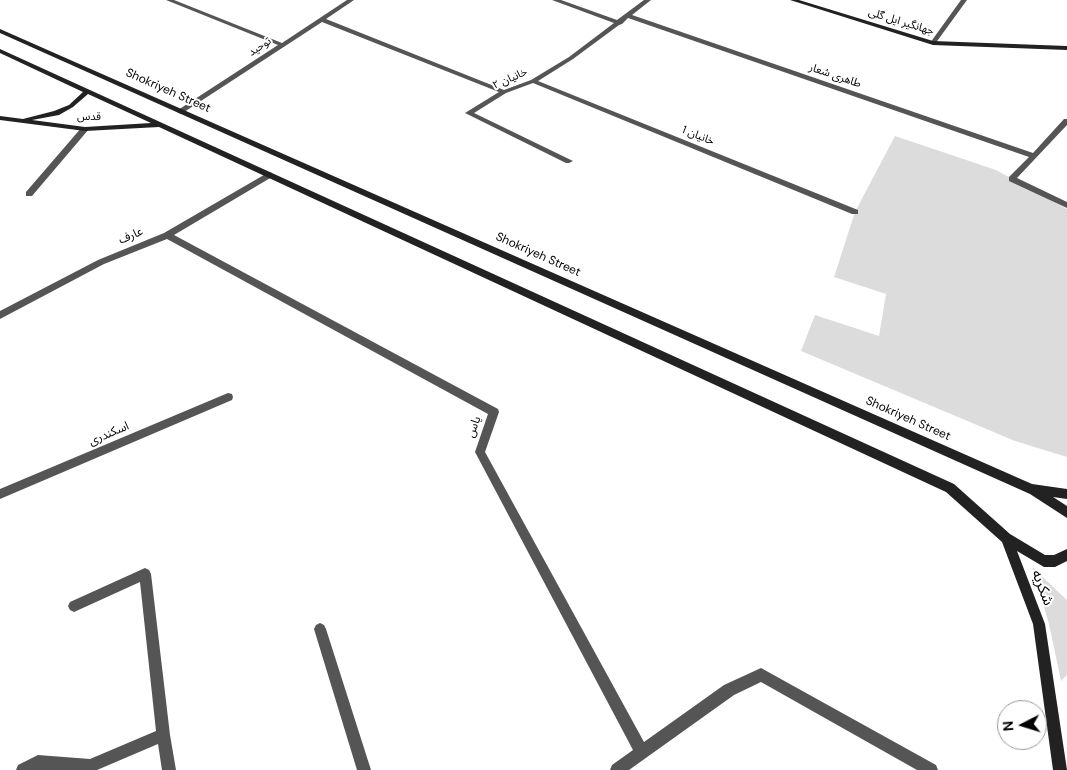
<!DOCTYPE html>
<meta charset="utf-8">
<style>
body{margin:0}
#map{position:relative;width:1067px;height:770px;overflow:hidden;background:#fff;font-family:"DM Sans",sans-serif}
canvas{display:block}
.north{position:absolute;left:997px;top:700px;width:50px;height:50px;box-sizing:border-box;background:#fff;border:1px solid #999;border-radius:50%;rotate:265deg;font-size:14px;font-weight:700;line-height:20px;text-align:center;color:#000}
.north::after{content:'';display:block;margin:auto;width:18px;height:22px;background:#000;clip-path:polygon(50% 0,100% 100%,50% 72%,0 100%)}
</style>
<div id="map">
<canvas width="1067" height="770"></canvas>
<div class="north">N</div>
</div>
<script>
const ctx = document.querySelector('canvas').getContext('2d');
ctx.lineJoin = 'round';
function fill(path, color) { ctx.fillStyle = color; ctx.fill(path, 'evenodd'); }
const shape = rows => new Path2D(rows.map(r => 'M' + r).join(''));
function label(font, color, halo, rows, align = 'center') {
  ctx.font = font + ' "DM Sans","Noto Sans Arabic",sans-serif'; ctx.lineWidth = 4; ctx.setLineDash([]); ctx.textBaseline = 'middle'; ctx.strokeStyle = halo; ctx.fillStyle = color; for (const [text, x, y, turn = 0] of rows) {
    ctx.save(); ctx.translate(x, y); ctx.rotate((+turn || 0) * Math.PI / 180); ctx.textAlign = isNaN(turn) ? turn : align; if (halo) ctx.strokeText(text, 0, 0); ctx.fillText(text, 0, 0); ctx.restore();
  }
}
const green = shape([
 [895,136,996,170,1067,209,1067,457,1015,441,801,351,815,315,879,336,886,294,834,277,855,212],
 [1032,567,1067,600,1067,675,1061,681,1049,624]
]);
const street = shape([
 [166,0,174,0,282,43,347,0,354,0,326,19,504,90,531,80,569,57,614,23,552,0,561,0,617,20,644,0,651,0,632,15,1033,153,1064,119,1067,119,1067,125,1017,178,1067,202,1067,208,1009,181,1009,177,1029,157,628,18,622,24,619,25,573,59,538,81,858,210,858,214,852,214,533,83,506,93,474,113,573,161,569,163,566,163,465,113,499,92,322,22,181,114,177,112,178,110,278,45,166,0],
 [961,0,967,0,935,44,931,44,930,43,961,0],
 [82,127,88,127,89,129,32,196,26,196,26,192,82,127],
 [269,172,272,173,272,177,174,235,498,409,499,412,485,452,644,742,724,685,761,668,936,765,938,770,917,770,761,682,734,695,629,770,610,770,612,765,633,750,475,452,488,414,167,239,104,264,0,319,0,311,98,260,164,233,269,172],
 [228,393,232,394,233,397,232,400,0,499,0,489,228,393],
 [145,568,149,570,151,574,170,735,176,770,162,770,158,744,97,770,16,770,18,765,38,755,90,759,156,731,140,582,74,612,70,610,68,606,70,602,145,568],
 [320,623,324,625,326,629,371,770,357,770,314,629,316,625,320,623]
]);
const secondary = shape([
 [790,0,799,0,933,41,1067,46,1067,50,933,45,790,0],
 [0,29,1032,484,1067,489,1067,499,1053,497,1067,506,1067,518,1030,494,0,33,0,29],
 [0,49,954,484,1010,534,1045,555,1054,555,1067,549,1067,561,1055,567,1044,567,1017,551,1045,624,1067,770,1053,770,1033,624,1002,542,946,492,159,127,85,131,0,120,0,116,23,119,54,111,69,105,83,92,0,53,0,49],
 [88,94,151,123,85,127,32,120,59,115,73,107,88,94]
]);
const farStreetnames = [
 ["جهانگیر ایل گلی",901,22,17],
 ["توحید",260,47,-34],
 ["طاهری شعار",835,76,19],
 ["خانیان ۲",510,79,-24],
 ["قدس",89,117,1],
 ["خانیان 1",698,136,22]
];
const streetNames = [
 ["Shokriyeh Street",168,91,24],
 ["عارف",131,236,-23],
 ["Shokriyeh Street",538,255,24],
 ["Shokriyeh Street",908,419,24],
 ["یاس",474,427,-70],
 ["اسکندری",109,434,-23]
];
const nearStreetnames = [
 ["شکریه",1042,588,69]
];
fill(green, '#dcdcdc');
fill(street, '#555');
fill(secondary, '#222');
label('11px', '#000', '#fff', farStreetnames);
label('12px', '#000', '#fff', streetNames);
label('15px', '#000', '#fff', nearStreetnames);
</script>
